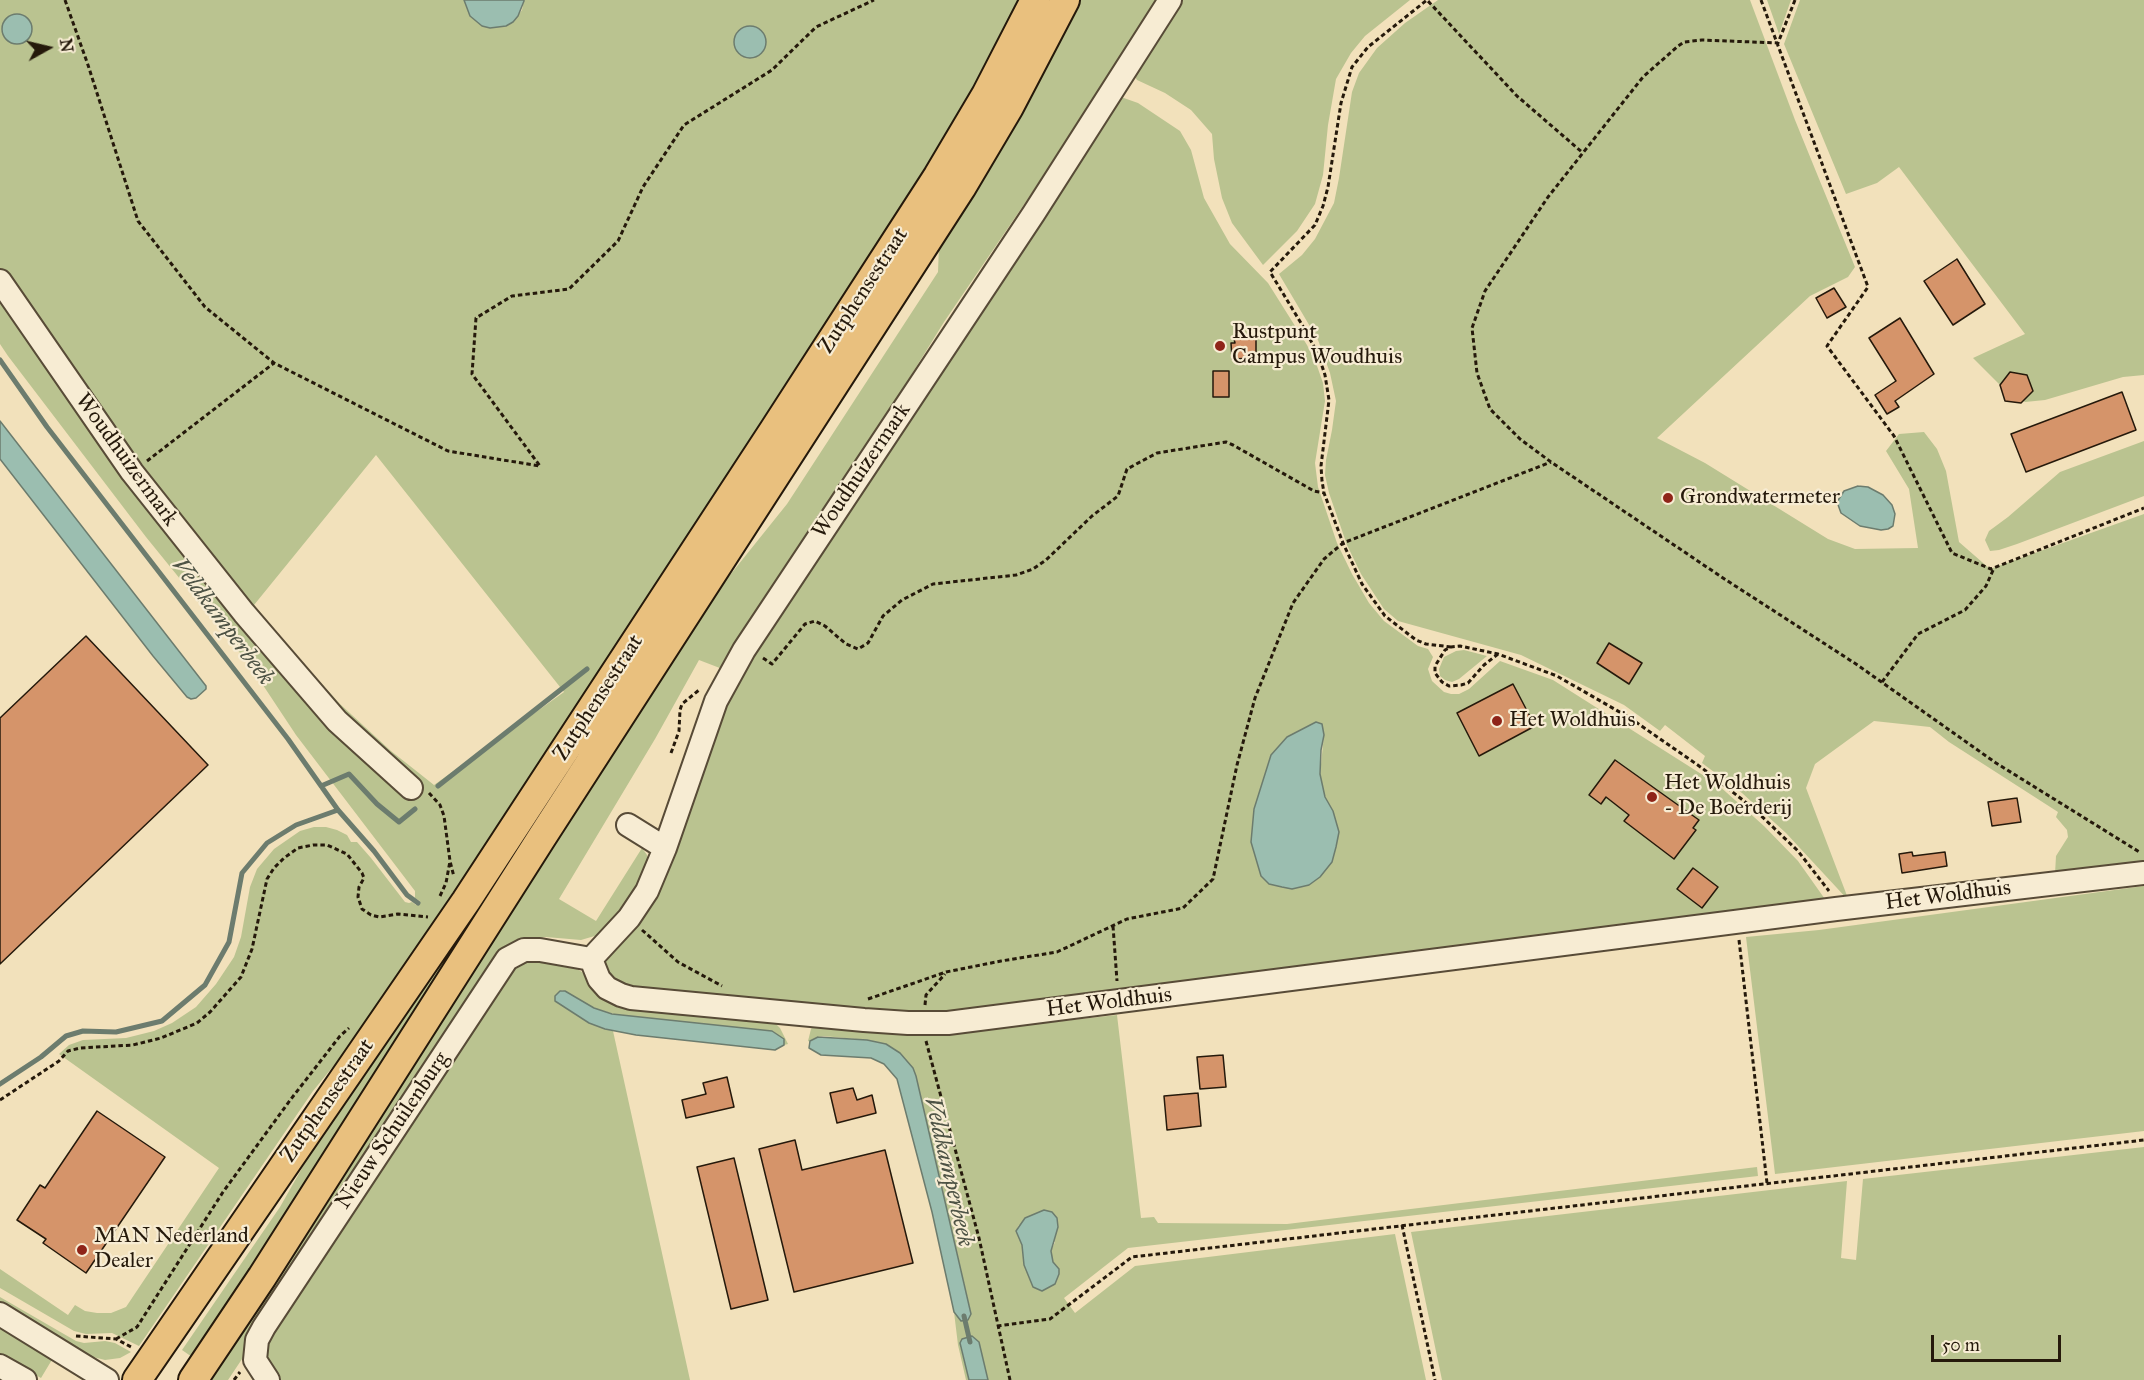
<!DOCTYPE html>
<style>
body{margin:0}
#map{position:relative;width:2144px;height:1380px;overflow:hidden;background:#f2e1bb;font-family:"IM FELL Great Primer",serif}
canvas{display:block}
.north{position:absolute;left:18px;top:18px;width:60px;height:60px;-webkit-text-stroke:4px #f7ecd3;paint-order:stroke;rotate:82deg;font-size:16px;font-weight:700;line-height:24px;text-align:center;color:#25190b}
.north::after{content:'';display:block;margin:auto;width:21px;height:27px;background:#25190b;clip-path:polygon(50% 0,100% 100%,50% 72%,0 100%)}
.scale{position:absolute;left:1931px;top:1335px;width:130px;height:27px;box-sizing:border-box;border:3px solid #25190b;border-top:0;padding-left:8px;font-size:18px;line-height:21px;white-space:nowrap;color:#25190b;-webkit-text-stroke:4px #f7ecd3;paint-order:stroke}
</style>
<div id="map">
<canvas width="2144" height="1380"></canvas>
<div class="north">N</div>
<div class="scale">50 m</div>
</div>
<script>
const ctx = document.querySelector('canvas').getContext('2d');
ctx.lineJoin = 'round';
function fill(path, color) { ctx.fillStyle = color; ctx.fill(path, 'evenodd'); }
const shape = rows => new Path2D(rows.map(r => 'M' + r).join(''));
function stroke(path, color, width, dash) { ctx.strokeStyle = color; ctx.lineWidth = width; ctx.lineCap = dash ? 'butt' : 'round'; ctx.setLineDash(dash || []); ctx.stroke(path); }
function label(font, color, halo, rows, align = 'center') {
  ctx.font = font + ' "IM FELL Great Primer",serif'; ctx.lineWidth = 4.5; ctx.setLineDash([]); ctx.textBaseline = 'middle'; ctx.strokeStyle = halo; ctx.fillStyle = color; for (const [text, x, y, turn = 0] of rows) {
    ctx.save(); ctx.translate(x, y); ctx.rotate((+turn || 0) * Math.PI / 180); ctx.textAlign = isNaN(turn) ? turn : align; if (halo) ctx.strokeText(text, 0, 0); ctx.fillText(text, 0, 0); ctx.restore();
  }
}
const green = shape([
 [0,0,464,0,470,16,482,26,490,28,506,26,513,22,522,10,524,0,1024,0,972,98,918,185,505,826,389,998,313,1091,139,1346,112,1333,86,1334,74,1331,0,1288,0,1269,68,1315,75,1305,85,1311,97,1313,111,1313,126,1307,219,1168,59,1054,69,1045,83,1040,126,1038,154,1031,172,1023,196,1007,216,984,234,957,241,937,250,887,257,869,274,849,300,831,314,827,326,827,337,830,347,835,351,842,357,842,371,858,405,902,409,903,412,902,416,905,420,901,415,898,415,891,296,735,249,664,146,537,8,356,0,344,0,297,81,414,172,534,321,718,352,748,409,795,420,783,383,755,345,720,245,603,131,459,0,272],
 [17,15,27,19,31,28,28,39,19,44,10,42,5,39,2,29,7,19],
 [747,26,758,28,766,37,765,48,762,53,752,58,743,57,738,53,734,43,737,32],
 [376,455,564,692,434,785,391,751,340,704,293,652,254,605],
 [1079,0,1156,0,1029,197,944,322,775,595,725,670,699,660,655,739,559,899,596,921,642,848,647,855,650,869,644,886,598,935,581,940,546,937,521,940,247,1341,244,1356,228,1380,207,1380,722,585,787,504,938,272,939,246,989,169,1059,42],
 [1177,0,1410,0,1365,36,1351,53,1336,79,1328,125,1323,175,1315,204,1297,231,1263,265,1232,223,1222,198,1214,159,1212,134,1191,110,1165,93,1137,80,1132,72],
 [1438,0,1750,0,1795,120,1855,267,1848,277,1810,296,1657,438,1705,463,1828,539,1855,549,1918,548,1909,489,1886,451,1899,434,1924,432,1937,449,1946,471,1959,542,1990,569,2144,514,2144,862,2055,874,2056,856,2068,837,2067,830,2056,817,2058,812,1949,742,1930,727,1874,721,1815,764,1806,788,1849,901,1786,833,1742,793,1702,763,1705,756,1665,725,1660,731,1624,705,1521,655,1398,621,1384,609,1361,574,1347,545,1329,493,1325,475,1326,460,1332,430,1336,401,1330,373,1318,340,1279,274,1302,255,1315,239,1334,203,1339,178,1352,92,1359,73,1377,48,1405,23],
 [1767,0,1791,0,1779,34],
 [1800,0,2144,0,2144,375,2123,377,2045,400,2025,402,2007,392,1973,358,2025,334,1899,167,1877,183,1846,194,1784,44],
 [1121,97,1138,103,1180,131,1191,150,1204,198,1230,244,1268,283,1307,345,1316,363,1323,383,1325,401,1315,463,1318,487,1337,543,1352,574,1369,603,1384,621,1418,646,1428,649,1433,657,1428,669,1432,681,1444,692,1451,694,1459,694,1469,689,1500,661,1553,680,1717,784,1764,826,1798,861,1827,902,945,1015,890,1015,618,986,605,968,607,955,732,683],
 [1316,722,1324,735,1320,774,1325,797,1333,811,1292,889,1282,887,1269,884,1265,777,1271,755],
 [996,105,195,1359,182,1350,280,1207,314,1147],
 [2144,441,2144,496,2017,544,1999,550,1990,551,1985,540,1989,531,2008,517,2060,472],
 [1464,650,1487,656,1459,679,1452,682,1445,680,1440,676,1439,669,1444,657,1456,651],
 [2144,886,2144,1131,1775,1174,1746,937,1819,930],
 [534,959,572,966,582,972,596,992,773,1021,780,1028,788,1044,784,1045,784,1039,772,1031,620,1016,594,1008,562,990,555,996,555,1001,589,1023,613,1031,690,1380,279,1380,263,1363,264,1340,506,975,515,968],
 [1117,1015,1141,1218,1154,1217,1158,1223,1287,1224,1757,1167,1758,1176,1128,1248,1064,1298,1075,1313,1135,1266,1395,1234,1426,1380,988,1380,979,1342,964,1338,960,1345,969,1380,966,1380,958,1345,954,1312,955,1315,968,1318,971,1313,916,1076,913,1068,886,1044,867,1040,823,1036,818,1037,811,1042,808,1041,811,1029,817,1020,953,1033],
 [1019,1225,1055,1242,1051,1251,1053,1262,1057,1266,1042,1291,1033,1287,1024,1265,1022,1245,1016,1231],
 [2144,1147,2144,1380,1442,1380,1411,1232,1847,1181,1841,1258,1856,1260,1863,1179],
 [0,1297,76,1341,84,1343,105,1341,115,1343,131,1352,120,1358,105,1360,89,1356,0,1305],
 [0,1327,53,1358,41,1378,0,1355]
]);
const water = shape([
 [464,0,524,0,524,1,518,16,513,22,506,26,490,28,482,26,470,16,464,0],
 '2 29a15 15 0 1 1 30 0a15 15 0 1 1-30 0Z',
 '734 42a16 16 0 1 1 32 0a16 16 0 1 1-32 0Z',
 [0,421,206,686,206,689,196,698,191,699,187,697,153,656,0,459,0,421],
 [1858,486,1868,487,1883,495,1892,505,1895,514,1893,526,1888,529,1881,530,1860,526,1841,513,1837,502,1844,491,1858,486],
 [1316,722,1322,724,1324,735,1321,750,1320,774,1325,797,1333,811,1339,832,1336,847,1332,862,1320,877,1309,885,1292,889,1282,887,1269,884,1261,876,1251,842,1254,809,1271,755,1287,737,1316,722],
 [560,991,565,991,594,1008,612,1014,772,1031,784,1039,784,1045,775,1050,636,1035,605,1029,589,1023,555,1001,555,996,560,991],
 [818,1037,867,1040,886,1044,900,1053,913,1068,916,1076,971,1314,968,1320,961,1321,954,1312,932,1212,897,1079,884,1064,871,1058,821,1055,809,1048,810,1041,818,1037],
 [1044,1210,1052,1212,1057,1218,1058,1227,1051,1251,1053,1262,1059,1269,1059,1274,1055,1284,1042,1291,1033,1287,1024,1265,1022,1245,1016,1231,1025,1218,1044,1210],
 [972,1336,979,1342,988,1380,969,1380,960,1343,962,1339,972,1336]
]);
const stream = shape([
 [0,360,47,427,288,739,338,810,374,851,407,895,418,903],
 [321,786,349,774,377,804,399,822,415,809],
 [438,786,587,669],
 [0,1084,41,1057,66,1036,83,1031,116,1032,162,1021,205,985,229,942,242,873,267,843,296,825,338,810],
 [964,1316,970,1342]
]);
const building = shape([
 [1957,259,1985,304,1953,325,1924,281,1957,259],
 [1834,288,1846,307,1827,318,1816,298,1834,288],
 [1900,318,1934,374,1895,401,1899,407,1887,414,1875,395,1896,381,1869,338,1900,318],
 [1256,338,1256,358,1232,359,1231,343,1235,343,1234,339,1256,338],
 [1213,371,1229,371,1229,397,1213,397,1213,371],
 [2010,372,2027,375,2033,391,2021,403,2005,401,2000,385,2010,372],
 [2122,392,2136,430,2026,472,2011,434,2122,392],
 [86,636,208,765,0,964,0,718,86,636],
 [1609,643,1642,663,1629,684,1597,663,1609,643],
 [1513,684,1535,726,1479,756,1457,713,1513,684],
 [1615,760,1699,820,1693,828,1696,830,1674,859,1624,821,1629,815,1606,797,1601,804,1589,795,1615,760],
 [2017,798,2021,822,1992,826,1988,802,2017,798],
 [1912,852,1913,856,1945,852,1947,866,1902,873,1899,854,1912,852],
 [1693,868,1718,887,1702,908,1677,889,1693,868],
 [1223,1055,1226,1087,1200,1089,1197,1057,1223,1055],
 [727,1077,734,1107,686,1118,682,1100,706,1094,703,1083,727,1077],
 [853,1088,857,1100,872,1095,876,1113,837,1123,830,1093,853,1088],
 [1198,1093,1201,1126,1167,1130,1164,1096,1198,1093],
 [97,1111,165,1157,86,1273,43,1243,46,1239,17,1220,40,1185,45,1188,97,1111],
 [795,1140,802,1170,885,1150,913,1263,794,1292,759,1149,795,1140],
 [734,1158,768,1300,731,1309,697,1167,734,1158]
]);
const path = shape([
 [65,0,88,65,138,221,205,307,274,363,448,451,540,466,472,374,476,318,512,296,569,289,618,241,643,187,684,125,772,70,816,27,874,0],
 [1761,0,1868,287,1827,346,1894,436,1952,553,1991,569,2144,508],
 [1795,0,1778,43,1702,40,1684,42,1678,46,1643,77,1548,197,1485,291,1472,328,1477,373,1490,409,1520,439,1551,462,1723,578,1856,664,1996,763,2141,853],
 [147,461,274,363],
 [1451,647,1426,644,1416,640,1385,616,1362,584,1343,543,1324,493,1322,481,1321,466,1329,400,1325,375,1318,354,1304,328,1270,272,1315,225,1323,206,1328,187,1341,103,1352,67,1368,47,1427,0,1517,96,1583,153],
 [1498,654,1484,665,1468,683,1461,685,1449,686,1442,682,1435,673,1435,666,1445,650,1451,647,1460,646,1498,654,1557,676,1630,718,1702,768,1753,808,1798,851,1829,891],
 [763,658,772,664,805,624,815,621,825,626,846,644,858,649,868,643,883,616,902,600,933,584,1016,575,1033,569,1046,560,1092,516,1118,496,1127,469,1157,453,1226,442,1233,445,1314,491,1324,493],
 [1882,682,1918,634,1965,610,1986,586,1994,568],
 [671,753,679,731,680,710,682,704,699,690],
 [429,793,440,805,444,816,450,861,454,877],
 [440,896,446,883,450,861],
 [1113,926,1117,981],
 [642,930,678,962,722,986],
 [1739,940,1767,1183],
 [868,999,946,972,1001,961,1057,952,1127,919,1183,908,1213,879,1237,765,1255,698,1293,603,1324,559,1343,543,1551,462],
 [925,1005,926,995,945,974],
 [926,1041,979,1238,1010,1380],
 [0,1100,59,1061,68,1051,80,1048,133,1045,161,1038,197,1023,210,1012,241,977,252,949,267,879,274,868,284,858,298,848,313,845,327,845,347,854,362,873,364,878,359,887,358,897,362,909,371,915,379,917,398,914,428,917],
 [1402,1225,1435,1380],
 [997,1326,1050,1319,1132,1257,2144,1140],
 [76,1336,116,1339,133,1348],
 [116,1339,137,1327,223,1192,291,1099,340,1036,349,1028],
 [234,1380,240,1372]
]);
const minor = shape([
 [0,281,132,472,244,613,337,721,411,788],
 [628,825,665,848],
 [591,959,599,979,607,988,621,995,631,998,864,1020,908,1023,948,1023,1836,909,2144,873],
 [591,959,629,918,647,891,665,848,716,701,744,650,1034,213,1170,0],
 [0,1314,107,1380],
 [0,1366,25,1380],
 [268,1380,255,1360,257,1340,264,1327,507,959,524,950,540,950,591,959]
]);
const major = shape([
 [137,1380,466,901,774,430,938,176,986,95,1035,0],
 [193,1380,262,1277,542,837,961,188,1009,107,1065,0]
]);
const markers = [
 [1220,346,6,"#8f2418"],
 [1668,498,6,"#8f2418"],
 [1497,721,6,"#8f2418"],
 [1652,797,6,"#8f2418"],
 [82,1250,6,"#8f2418"]
];
const streetNames = [
 ["Zutphensestraat",864,291,-57],
 ["Woudhuizermark",126,460,54],
 ["Woudhuizermark",862,471,-56],
 ["Zutphensestraat",599,698,-57],
 ["Het Woldhuis",1948,896,-7],
 ["Het Woldhuis",1109,1003,-7],
 ["Zutphensestraat",328,1101,-55],
 ["Nieuw Schuilenburg",393,1131,-56]
];
const poiNames = [
 ["Rustpunt",1232,333],
 ["Campus Woudhuis",1232,358],
 ["Grondwatermeter",1680,498],
 ["Het Woldhuis",1509,721],
 ["Het Woldhuis",1664,784],
 ["- De Boerderij",1664,809],
 ["MAN Nederland",94,1237],
 ["Dealer",94,1262]
];
const waterNames = [
 ["Veldkamperbeek",222,622,53],
 ["Veldkamperbeek",948,1172,77]
];
fill(green, '#bac390');
fill(water, '#9bbeb0');
stroke(water, '#6c7c6e', 1.5);
stroke(stream, '#6c7c6e', 5);
fill(building, '#d5946a');
stroke(building, '#25190b', 1.5);
stroke(minor, '#584b37', 26);
stroke(major, '#25190b', 32);
stroke(path, '#25190b', 3, [4.5, 3]);
stroke(minor, '#f7ecd3', 22);
stroke(major, '#e9c07e', 28);
for (const [x, y, r, color] of markers) { const dot = new Path2D(); dot.arc(x, y, r, 0, 2 * Math.PI); ctx.fillStyle = color; ctx.fill(dot); stroke(dot, '#f7ecd3', 2); }
label('22px', '#25190b', '#f7ecd3', streetNames);
label('22px', '#25190b', '#f7ecd3', poiNames, 'left');
label('italic 24px', '#4e5345', '#f7ecd3', waterNames);
</script>
